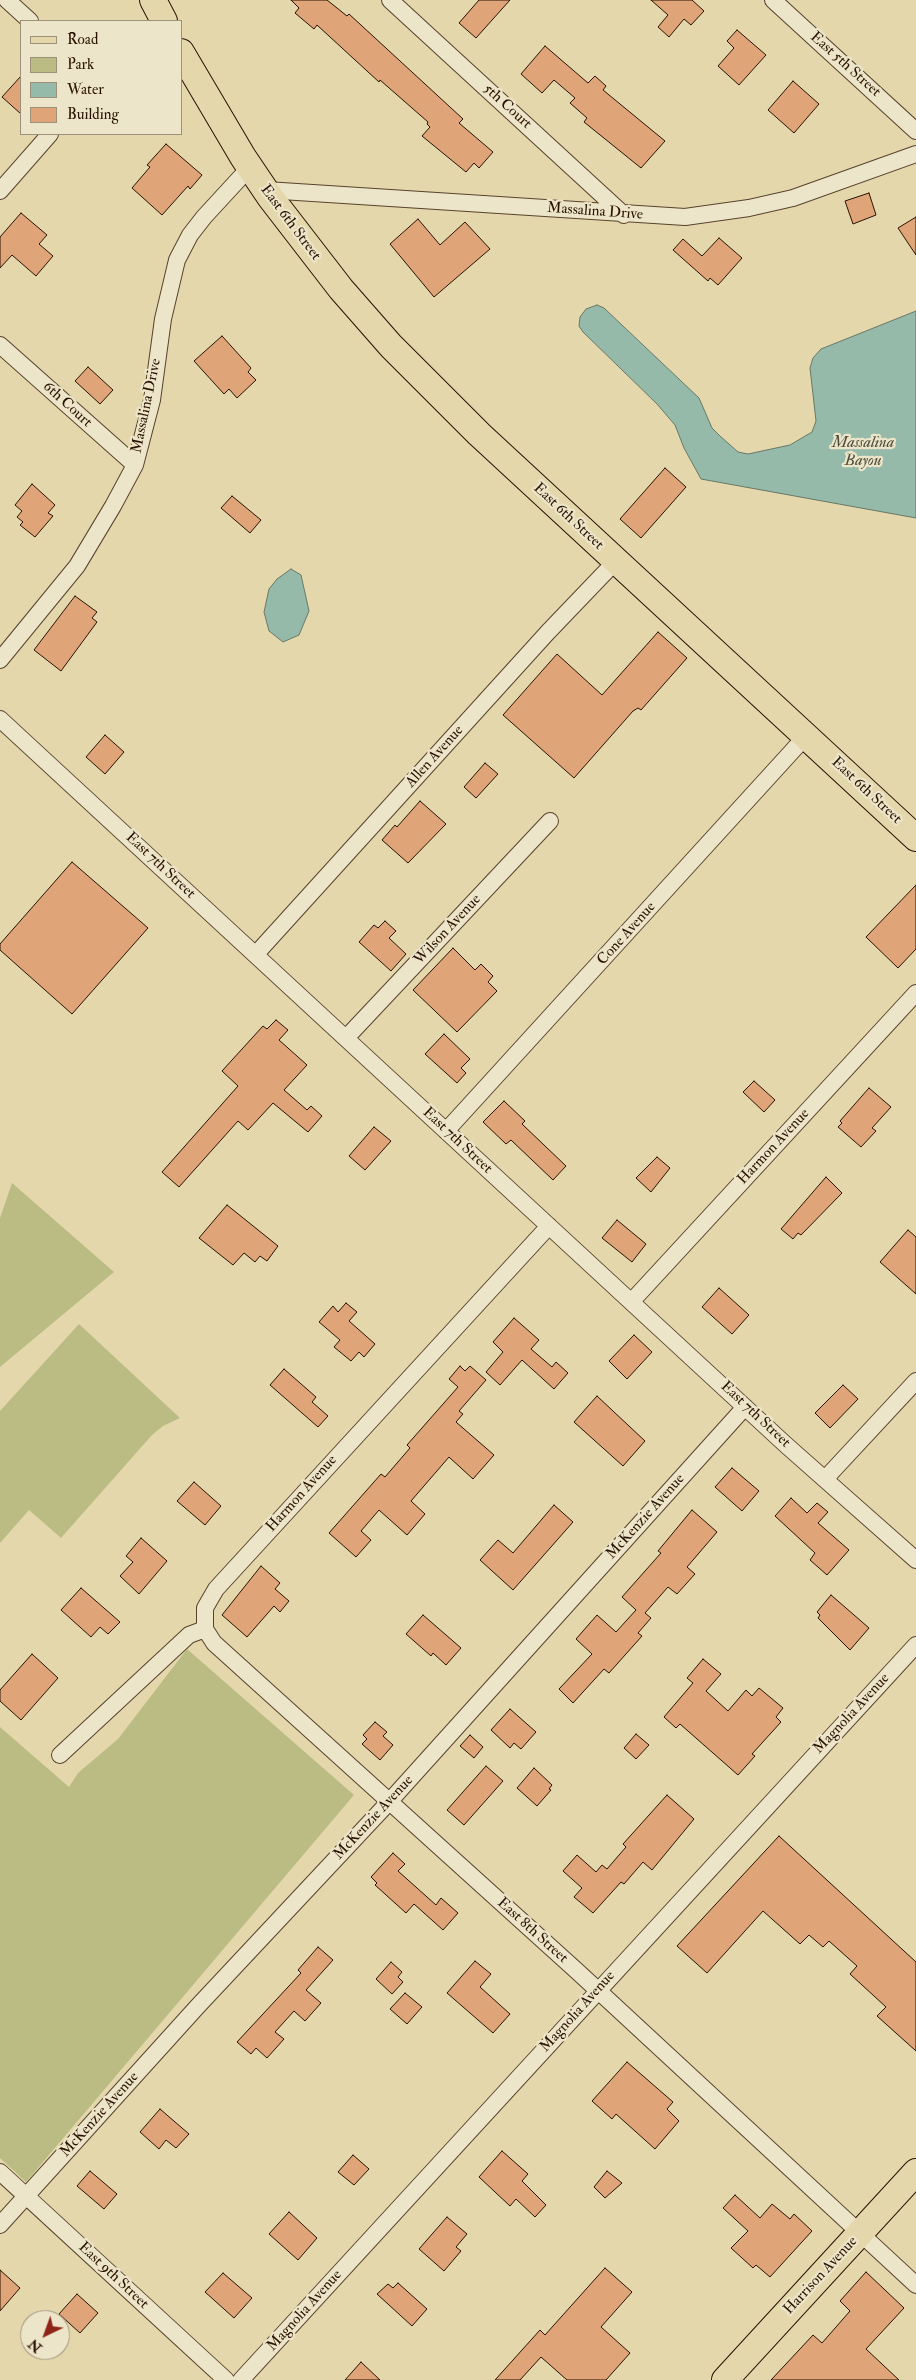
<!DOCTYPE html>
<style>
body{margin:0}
#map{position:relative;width:916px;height:2380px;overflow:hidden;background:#e4d7ac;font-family:"IM FELL Double Pica",serif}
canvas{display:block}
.legend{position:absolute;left:20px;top:20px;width:162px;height:115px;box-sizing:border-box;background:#ede5c9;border:1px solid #9e9179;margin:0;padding:6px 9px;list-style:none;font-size:15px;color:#281201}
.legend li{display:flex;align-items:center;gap:10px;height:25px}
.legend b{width:25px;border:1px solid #9e9179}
.north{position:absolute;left:20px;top:2310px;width:50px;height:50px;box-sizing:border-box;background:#ede5c9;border:1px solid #9e9179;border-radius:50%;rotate:222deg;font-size:14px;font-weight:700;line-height:20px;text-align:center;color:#281201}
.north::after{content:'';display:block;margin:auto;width:18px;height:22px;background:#8f2418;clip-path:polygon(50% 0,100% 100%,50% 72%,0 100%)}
</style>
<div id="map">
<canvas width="916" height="2380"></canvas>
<ul class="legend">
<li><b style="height:6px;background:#e4d7ac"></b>Road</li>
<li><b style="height:14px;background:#bbbc84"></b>Park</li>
<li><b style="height:14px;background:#95baaa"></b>Water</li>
<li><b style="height:14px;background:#dfa578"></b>Building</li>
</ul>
<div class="north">N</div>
</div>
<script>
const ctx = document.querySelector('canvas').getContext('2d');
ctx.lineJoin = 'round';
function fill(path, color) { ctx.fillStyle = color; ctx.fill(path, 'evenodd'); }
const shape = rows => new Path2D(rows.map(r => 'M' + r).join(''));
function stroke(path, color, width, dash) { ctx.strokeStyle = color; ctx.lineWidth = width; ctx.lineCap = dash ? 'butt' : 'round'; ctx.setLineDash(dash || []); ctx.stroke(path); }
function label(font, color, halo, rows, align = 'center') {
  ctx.font = font + ' "IM FELL Double Pica",serif'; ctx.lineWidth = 4.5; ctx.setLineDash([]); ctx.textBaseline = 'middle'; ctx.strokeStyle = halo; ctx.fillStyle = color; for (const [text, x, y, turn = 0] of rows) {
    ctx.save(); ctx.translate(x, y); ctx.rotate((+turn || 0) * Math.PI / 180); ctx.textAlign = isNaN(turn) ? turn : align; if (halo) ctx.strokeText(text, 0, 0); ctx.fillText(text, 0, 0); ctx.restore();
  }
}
const green = shape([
 [12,1183,114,1272,0,1367,0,1218],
 [79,1324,180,1418,163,1426,152,1435,61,1538,29,1510,0,1543,0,1411],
 [187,1649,354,1795,26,2182,0,2158,0,1727,69,1787,78,1773,118,1739]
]);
const water = shape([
 [597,305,604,308,699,398,712,428,720,436,738,452,748,454,790,445,812,432,816,421,810,368,813,358,821,349,916,311,916,518,701,479,684,448,675,425,657,404,583,332,579,326,580,317,586,309,597,305],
 [291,569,301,575,309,611,299,635,283,642,269,631,264,612,269,589,277,579,291,569]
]);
const building = shape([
 [291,0,327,0,347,16,349,14,463,119,459,123,493,152,479,168,474,163,466,172,422,136,430,127,427,124,428,122,380,80,379,82,317,25,314,29,295,13,299,8,291,0],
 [479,0,510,0,476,38,459,23,479,0],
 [651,0,692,0,704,11,691,25,684,19,669,37,658,27,668,15,651,0],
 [737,30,766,55,739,85,718,66,734,48,727,41,737,30],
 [545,46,588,83,595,76,606,86,603,90,665,141,641,168,584,122,587,118,570,103,575,98,554,80,542,93,521,74,545,46],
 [21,76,21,114,2,97,21,76],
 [793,81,819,104,794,133,768,110,793,81],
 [166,144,202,175,190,189,188,186,162,215,132,188,150,167,147,165,166,144],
 [869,193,876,215,853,224,845,201,869,193],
 [21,213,47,235,39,244,53,256,36,276,12,255,0,268,0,237,21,213],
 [916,217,916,255,898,228,916,217],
 [418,219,440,245,465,222,490,249,434,297,390,244,418,219],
 [719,238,742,258,718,285,710,278,708,281,673,250,683,239,702,256,719,238],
 [222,336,251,368,248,372,256,380,237,398,229,389,224,394,194,361,222,336],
 [88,367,113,390,100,404,75,381,88,367],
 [665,468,686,487,641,538,620,519,665,468],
 [32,484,55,505,48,513,53,516,35,537,20,525,23,522,17,517,22,511,15,505,32,484],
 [232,496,261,520,250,533,221,508,232,496],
 [75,596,97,612,92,618,97,622,61,671,34,650,75,596],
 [658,632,687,658,641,710,638,708,633,711,574,778,503,715,557,654,602,695,658,632],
 [105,735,124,752,105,774,86,757,105,735],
 [485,763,498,774,476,798,464,787,485,763],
 [420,801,446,824,408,863,382,840,395,825,397,827,420,801],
 [72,862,148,928,72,1014,0,950,0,944,72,862],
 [916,885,916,949,898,968,866,937,916,885],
 [385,921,396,931,389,938,406,954,391,971,359,942,374,925,378,928,385,921],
 [453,948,475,970,481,964,493,976,488,982,497,991,457,1032,413,990,453,948],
 [276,1020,288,1030,279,1040,307,1065,284,1090,307,1110,311,1106,322,1116,308,1132,273,1103,248,1130,238,1121,179,1187,162,1172,238,1086,222,1071,263,1026,267,1029,276,1020],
 [444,1034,470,1059,461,1068,466,1073,457,1083,425,1054,444,1034],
 [754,1081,775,1100,764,1112,743,1092,754,1081],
 [869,1088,891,1107,872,1128,876,1131,861,1147,838,1127,842,1123,840,1121,869,1088],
 [504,1101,525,1121,522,1124,566,1166,553,1180,511,1140,506,1144,483,1122,504,1101],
 [374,1127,391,1141,365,1170,349,1156,374,1127],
 [657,1157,670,1168,651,1192,636,1178,657,1157],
 [826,1177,842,1193,801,1235,798,1233,793,1239,781,1229,826,1177],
 [227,1205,278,1246,267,1261,260,1256,255,1262,244,1253,233,1265,199,1238,227,1205],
 [617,1220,646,1244,632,1262,602,1238,617,1220],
 [908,1230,916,1237,916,1294,880,1262,908,1230],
 [719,1288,749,1315,732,1334,702,1307,719,1288],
 [346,1303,357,1312,349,1321,375,1344,364,1357,359,1352,351,1361,334,1347,340,1340,319,1322,333,1306,338,1312,346,1303],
 [514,1318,539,1340,531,1349,552,1367,556,1362,568,1373,554,1389,522,1360,500,1385,486,1372,503,1352,493,1342,514,1318],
 [634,1335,652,1352,627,1379,609,1361,634,1335],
 [460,1366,465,1371,470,1366,486,1380,459,1411,463,1414,456,1422,494,1455,473,1479,449,1457,411,1501,425,1514,407,1535,379,1510,361,1531,371,1540,356,1557,329,1533,381,1474,385,1477,410,1448,407,1445,458,1387,449,1379,460,1366],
 [284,1369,316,1397,312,1402,328,1416,318,1427,270,1385,284,1369],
 [843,1385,858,1399,830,1428,815,1413,843,1385],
 [597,1396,645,1441,623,1466,574,1422,597,1396],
 [732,1468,759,1491,742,1511,715,1487,732,1468],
 [194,1482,221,1506,205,1525,177,1501,194,1482],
 [791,1498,807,1513,817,1503,828,1512,818,1523,849,1550,827,1575,810,1560,815,1553,775,1516,791,1498],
 [554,1505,573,1522,513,1590,480,1560,498,1540,513,1553,554,1505],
 [692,1510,717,1532,687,1567,695,1574,677,1594,668,1587,645,1613,651,1618,638,1633,642,1636,609,1673,604,1669,573,1703,559,1689,592,1654,576,1639,597,1615,616,1632,636,1610,622,1597,661,1553,658,1551,692,1510],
 [141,1538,167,1561,139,1594,120,1576,133,1562,126,1556,141,1538],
 [261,1566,280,1583,275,1589,289,1601,280,1612,274,1606,247,1637,222,1615,261,1566],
 [81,1588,120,1622,108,1634,100,1627,91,1637,61,1610,81,1588],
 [831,1595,869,1628,850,1650,818,1618,820,1615,817,1612,831,1595],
 [423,1615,461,1648,446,1665,433,1653,431,1656,406,1634,423,1615],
 [32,1654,58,1678,21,1720,0,1701,0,1690,32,1654],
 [703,1659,721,1674,706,1691,728,1711,746,1690,752,1696,759,1688,783,1708,776,1717,781,1722,752,1754,755,1756,738,1775,680,1724,676,1728,664,1717,693,1683,687,1678,703,1659],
 [510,1709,536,1732,521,1749,514,1743,510,1748,491,1730,510,1709],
 [375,1722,387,1732,383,1736,393,1745,380,1760,362,1744,367,1739,363,1735,375,1722],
 [636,1734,649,1745,636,1759,624,1748,636,1734],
 [470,1735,483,1747,474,1758,460,1746,470,1735],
 [486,1766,503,1781,464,1825,447,1810,486,1766],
 [534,1768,552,1785,549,1789,551,1790,537,1806,517,1788,534,1768],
 [667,1795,694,1819,652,1870,643,1862,624,1884,621,1882,593,1913,574,1897,582,1888,563,1871,577,1855,596,1872,602,1865,607,1869,626,1847,623,1844,667,1795],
 [779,1836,916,1962,916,2051,877,2016,886,2007,850,1974,857,1966,829,1941,823,1947,809,1935,800,1944,763,1911,707,1973,677,1946,779,1836],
 [393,1853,405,1864,398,1871,436,1905,441,1898,458,1913,443,1930,414,1904,406,1913,375,1885,377,1883,371,1877,393,1853],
 [318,1947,333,1960,306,1990,321,2003,305,2021,294,2011,275,2032,284,2039,267,2058,256,2048,251,2054,237,2042,301,1973,298,1970,318,1947],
 [475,1961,491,1974,480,1987,510,2014,493,2033,447,1993,475,1961],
 [391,1962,402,1972,398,1977,403,1982,392,1994,376,1979,391,1962],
 [405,1993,422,2007,407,2024,390,2009,405,1993],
 [627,2062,673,2102,667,2109,679,2121,655,2149,616,2114,612,2119,592,2101,627,2062],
 [160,2109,189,2134,176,2148,166,2140,159,2149,140,2132,160,2109],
 [502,2151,528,2174,522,2181,546,2205,535,2217,516,2199,510,2206,479,2177,502,2151],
 [353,2155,369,2169,354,2185,338,2172,353,2155],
 [90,2171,117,2194,104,2209,77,2186,90,2171],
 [607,2171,622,2183,605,2198,594,2187,607,2171],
 [735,2195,760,2218,772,2204,790,2219,794,2214,812,2231,770,2277,756,2265,753,2268,731,2248,748,2231,723,2208,735,2195],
 [289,2212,317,2238,298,2260,269,2234,289,2212],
 [447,2217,467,2234,456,2247,461,2251,444,2271,419,2249,447,2217],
 [605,2268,632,2292,601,2327,630,2353,606,2380,567,2380,541,2357,520,2380,495,2380,540,2330,545,2335,605,2268],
 [0,2270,20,2288,0,2311,0,2270],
 [866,2272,904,2308,866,2349,899,2380,771,2380,813,2335,822,2343,850,2311,840,2301,866,2272],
 [223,2273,252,2298,234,2318,205,2292,223,2273],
 [398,2283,427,2309,412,2326,377,2294,388,2284,393,2288,398,2283],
 [77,2294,98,2313,80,2333,59,2314,77,2294],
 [361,2362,380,2380,345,2380,361,2362]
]);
const minor = shape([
 [7,0,30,21],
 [390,0,624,215],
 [773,0,916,131],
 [266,190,685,217,749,208,793,198,916,154],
 [0,191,50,134],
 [0,345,135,465],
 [0,660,77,566,113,506,135,465,152,400,163,319,177,260,190,235,204,217,250,167],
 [0,719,786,1445,916,1560],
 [256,954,548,632,616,561],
 [346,1038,550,821],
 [446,1131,806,736],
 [549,1226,216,1589,205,1608,205,1629,214,1643,578,1972,916,2285],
 [632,1301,916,993],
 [825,1479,916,1381],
 [60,1755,189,1635,205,1629],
 [0,2172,226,2380],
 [0,2225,197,2007,389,1802,745,1407],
 [241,2380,916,1645]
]);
const primary = shape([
 [153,0,164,21],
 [181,52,243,157,270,197,341,289,391,346,479,434,916,838],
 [725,2380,916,2172]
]);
const streetNames = [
 ["East 5th Street",845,65,42],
 ["5th Court",507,107,42],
 ["Massalina Drive",595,212,4],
 ["East 6th Street",290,223,53],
 ["6th Court",67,405,42],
 ["Massalina Drive",147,406,-78],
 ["East 6th Street",568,517,43],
 ["Allen Avenue",435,757,-48],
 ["East 6th Street",866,791,43],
 ["East 7th Street",160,866,43],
 ["Wilson Avenue",448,930,-47],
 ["Cone Avenue",627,934,-48],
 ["East 7th Street",457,1141,43],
 ["Harmon Avenue",774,1147,-47],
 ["East 7th Street",755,1415,43],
 ["Harmon Avenue",302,1494,-48],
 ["McKenzie Avenue",646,1517,-48],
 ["Magnolia Avenue",852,1714,-47],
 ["McKenzie Avenue",374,1818,-47],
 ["East 8th Street",532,1931,42],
 ["Magnolia Avenue",578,2012,-48],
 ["McKenzie Avenue",100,2115,-48],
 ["East 9th Street",113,2276,43],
 ["Harrison Avenue",821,2276,-47],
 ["Magnolia Avenue",305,2311,-48]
];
const waterNames = [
 ["Massalina",863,444],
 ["Bayou",863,462]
];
fill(green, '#bbbc84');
fill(water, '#95baaa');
stroke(water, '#697766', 1);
fill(building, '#dfa578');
stroke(building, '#281201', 1);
stroke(minor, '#57432c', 18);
stroke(primary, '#281201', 28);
stroke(minor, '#ede5c9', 16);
stroke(primary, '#e4d7ac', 26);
label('15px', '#281201', '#ede5c9', streetNames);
label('italic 16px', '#4e4d3c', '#ede5c9', waterNames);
</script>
